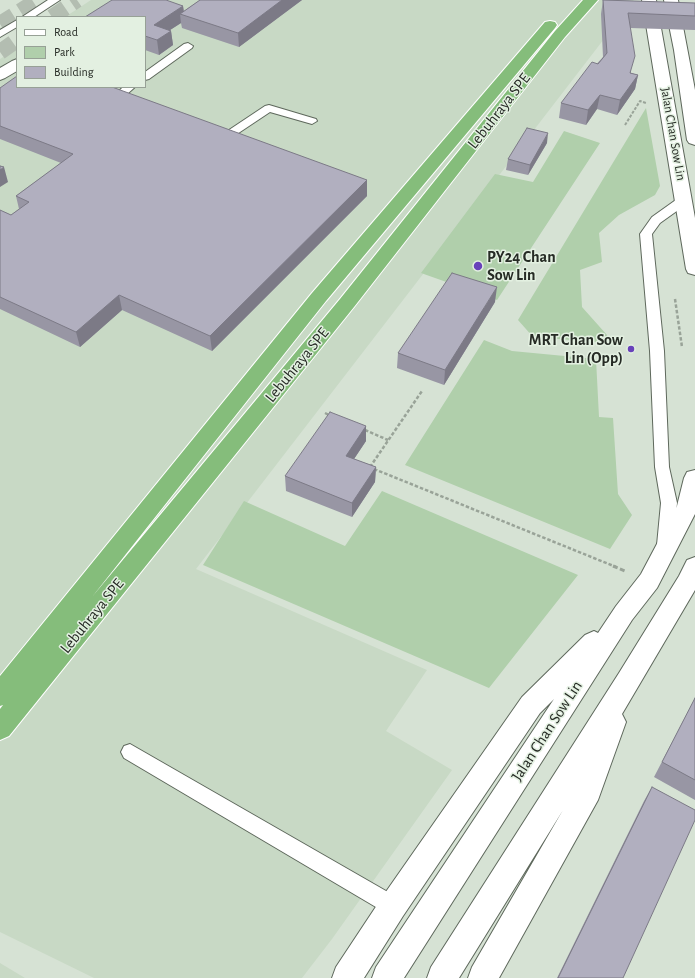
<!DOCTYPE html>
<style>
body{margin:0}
#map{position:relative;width:695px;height:978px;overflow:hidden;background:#d6e2d4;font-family:"Alegreya Sans",sans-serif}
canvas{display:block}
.legend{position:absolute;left:16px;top:16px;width:130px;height:72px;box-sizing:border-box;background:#e3f0e1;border:1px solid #97a196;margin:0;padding:5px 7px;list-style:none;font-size:12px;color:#262b25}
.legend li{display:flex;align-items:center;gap:8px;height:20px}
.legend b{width:20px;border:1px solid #97a196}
</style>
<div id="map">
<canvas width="695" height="978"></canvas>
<ul class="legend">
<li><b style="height:5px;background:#fff"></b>Road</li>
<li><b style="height:11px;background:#b0cfab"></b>Park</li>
<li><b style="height:11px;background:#b1afbf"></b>Building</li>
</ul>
</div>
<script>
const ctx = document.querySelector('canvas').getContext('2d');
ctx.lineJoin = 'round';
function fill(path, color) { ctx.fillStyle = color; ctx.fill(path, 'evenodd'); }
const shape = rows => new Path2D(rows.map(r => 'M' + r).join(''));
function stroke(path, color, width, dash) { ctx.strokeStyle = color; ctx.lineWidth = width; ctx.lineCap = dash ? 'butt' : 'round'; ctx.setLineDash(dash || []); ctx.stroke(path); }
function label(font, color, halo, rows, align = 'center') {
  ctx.font = font + ' "Alegreya Sans",sans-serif'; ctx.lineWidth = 3; ctx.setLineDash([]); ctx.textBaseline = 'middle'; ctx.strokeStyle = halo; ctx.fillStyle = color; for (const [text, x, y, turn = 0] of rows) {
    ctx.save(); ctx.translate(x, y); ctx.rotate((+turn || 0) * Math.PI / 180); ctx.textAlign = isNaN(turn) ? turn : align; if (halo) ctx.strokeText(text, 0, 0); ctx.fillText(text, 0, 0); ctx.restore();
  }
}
const built = shape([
 [91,0,634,0,196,569,427,670,386,731,452,770,332,939,302,978,94,978,0,932,0,59,17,48,17,87,145,87,145,17,65,17],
 [0,963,25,978,0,978]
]);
const green = shape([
 [646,108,660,186,655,195,619,215,599,233,602,262,580,270,582,307,607,335,609,343,533,337,518,320],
 [564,131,600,143,497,300,421,273,495,174,533,182],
 [484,340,512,351,596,359,599,417,613,418,618,494,632,515,610,549,405,465],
 [382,491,578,575,489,688,203,565,244,501,345,546]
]);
const motorwayTunnel = shape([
 [52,17,77,0],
 [0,24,38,0],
 [0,52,17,40]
]);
const pathFar2 = shape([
 [625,125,640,101,646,103]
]);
const pathFar1 = shape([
 [675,299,682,347],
 [325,413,331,416],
 [365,430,388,440],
 [370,467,422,391],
 [374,469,616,567]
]);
const path = shape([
 [613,566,625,571]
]);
const service = shape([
 [48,0,60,0,34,17,22,17,48,0],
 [17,20,17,27,0,37,0,30,17,20],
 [188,43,193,46,192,48,149,79,145,80,145,72,184,44,188,43],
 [123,87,135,87,126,95,118,95,117,93,123,87],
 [269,105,316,119,317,121,312,124,270,112,234,136,226,136,224,134,226,132,265,106,269,105],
 [684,196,688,197,690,200,688,203,660,223,652,234,664,351,669,467,677,503,673,545,671,549,665,551,659,549,657,545,661,503,655,467,650,351,640,234,652,217,680,197,684,196],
 [130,744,400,899,403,906,400,913,393,916,386,913,124,758,121,752,124,746,130,744]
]);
const minor = shape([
 [17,59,17,71,5,78,0,80,0,68,12,61,17,59]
]);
const tertiary = shape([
 [642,0,656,0,695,218,695,275,688,273,686,269,642,0],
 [664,0,678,0,695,90,695,145,689,143,687,140,674,50,664,0],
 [695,470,695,514,657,588,632,620,404,978,372,978,376,967,554,699,540,713,403,916,364,978,332,978,336,967,383,896,522,697,585,635,594,631,598,633,616,606,641,574,677,506,684,478,687,472,695,470],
 [695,557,695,590,622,714,626,722,598,800,499,978,468,978,472,967,563,810,459,978,427,978,431,967,619,673,679,576,687,560,695,557]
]);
const motorway = shape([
 [583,0,598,0,565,37,354,307,9,736,0,740,0,709,3,705,0,706,0,676,312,293,545,22,550,21,555,22,557,25,555,28,326,301,92,597,340,299,555,31,583,0]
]);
const wall = shape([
 [200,0,302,0,239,47,182,28,181,23,170,30,171,31,173,45,159,55,145,50,145,17,183,6,184,11],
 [603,0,695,3,695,30,630,28,631,73,638,75,635,89,617,115,597,109,586,125,559,118,561,103,603,57,601,14],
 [0,88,367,196,212,351,122,310,80,347,0,309,0,210,11,215,19,209,16,196,61,163,0,139],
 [547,143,528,175,506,170,508,159],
 [495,302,444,385,397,368,398,353],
 [366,426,366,441,354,459,376,467,375,482,352,517,286,491,285,476],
 [695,698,695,800,654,777],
 [652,787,623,978,557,978,644,801]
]);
const shadedWall = shape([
 [282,0,302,0,239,47,238,33],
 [183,6,184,15,180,14,181,23,156,39,154,25],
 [171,31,173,45,159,55,157,40],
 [638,75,635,89,617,115,620,100],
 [600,95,597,109,586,125,588,110],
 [548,133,547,143,528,175,530,165],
 [4,167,8,182,0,187,0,170],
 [367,180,367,196,212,351,210,336],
 [497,287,495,302,444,385,445,370],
 [119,295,122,310,80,347,76,332],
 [366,426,366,441,346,471,346,456],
 [376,467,375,482,352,517,352,503]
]);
const building = shape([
 [112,0,166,0,183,6,154,25,171,31,157,40,145,36,145,17,85,17,112,0],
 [200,0,282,0,238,33,180,14,200,0],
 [603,0,695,3,695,16,628,13,635,56,630,73,638,75,620,100,600,95,588,110,561,103,592,62,598,64,607,53,603,0],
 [17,76,17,87,112,87,367,180,210,336,119,295,76,332,0,297,0,210,11,215,29,202,16,196,73,154,0,126,0,88,17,76],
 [527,128,548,133,530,165,508,159,527,128],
 [0,166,4,167,0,170,0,166],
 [452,273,497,287,445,370,398,353,452,273],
 [330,412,366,426,346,456,376,467,352,503,285,476,330,412],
 [695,698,695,780,662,762,695,698],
 [652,787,695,810,695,820,623,978,558,978,652,787]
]);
const markers = [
 [478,266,5,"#6841ba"],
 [631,349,4,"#6841ba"]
];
const farStreetnames = [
 ["Jalan Chan Sow Lin",673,134,80]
];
const streetNames = [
 ["Lebuhraya SPE",499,111,-52],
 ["Lebuhraya SPE",297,365,-51],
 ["Lebuhraya SPE",92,616,-51],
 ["Jalan Chan Sow Lin",547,731,-57]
];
const poiNames = [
 ["PY24 Chan",487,257],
 ["Sow Lin",487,275],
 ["MRT Chan Sow",623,340,"right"],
 ["Lin (Opp)",623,358,"right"]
];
fill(built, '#c8d9c5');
fill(green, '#b0cfab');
stroke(motorwayTunnel, '#b3bdb1', 16, [16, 8]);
stroke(service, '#5e685c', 2);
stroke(minor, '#5e685c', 2);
stroke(tertiary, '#5e685c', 2);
stroke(motorway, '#fff', 2);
stroke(pathFar2, '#99a398', 2, [3, 1.5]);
stroke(pathFar1, '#99a398', 2.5, [3.5, 2]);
stroke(path, '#99a398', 3, [5, 2.5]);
fill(service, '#fff');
fill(minor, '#fff');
fill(tertiary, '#fff');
fill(motorway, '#85bd7b');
fill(wall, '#9896a4');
fill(shadedWall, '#7c7a86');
fill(building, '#b1afbf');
stroke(building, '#7c7a86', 1);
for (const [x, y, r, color] of markers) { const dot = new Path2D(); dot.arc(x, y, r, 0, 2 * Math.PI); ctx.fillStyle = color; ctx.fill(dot); stroke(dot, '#e3f0e1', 1.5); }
label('13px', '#262b25', '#e3f0e1', farStreetnames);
label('16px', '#262b25', '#e3f0e1', streetNames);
label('bold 16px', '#262b25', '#e3f0e1', poiNames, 'left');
</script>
